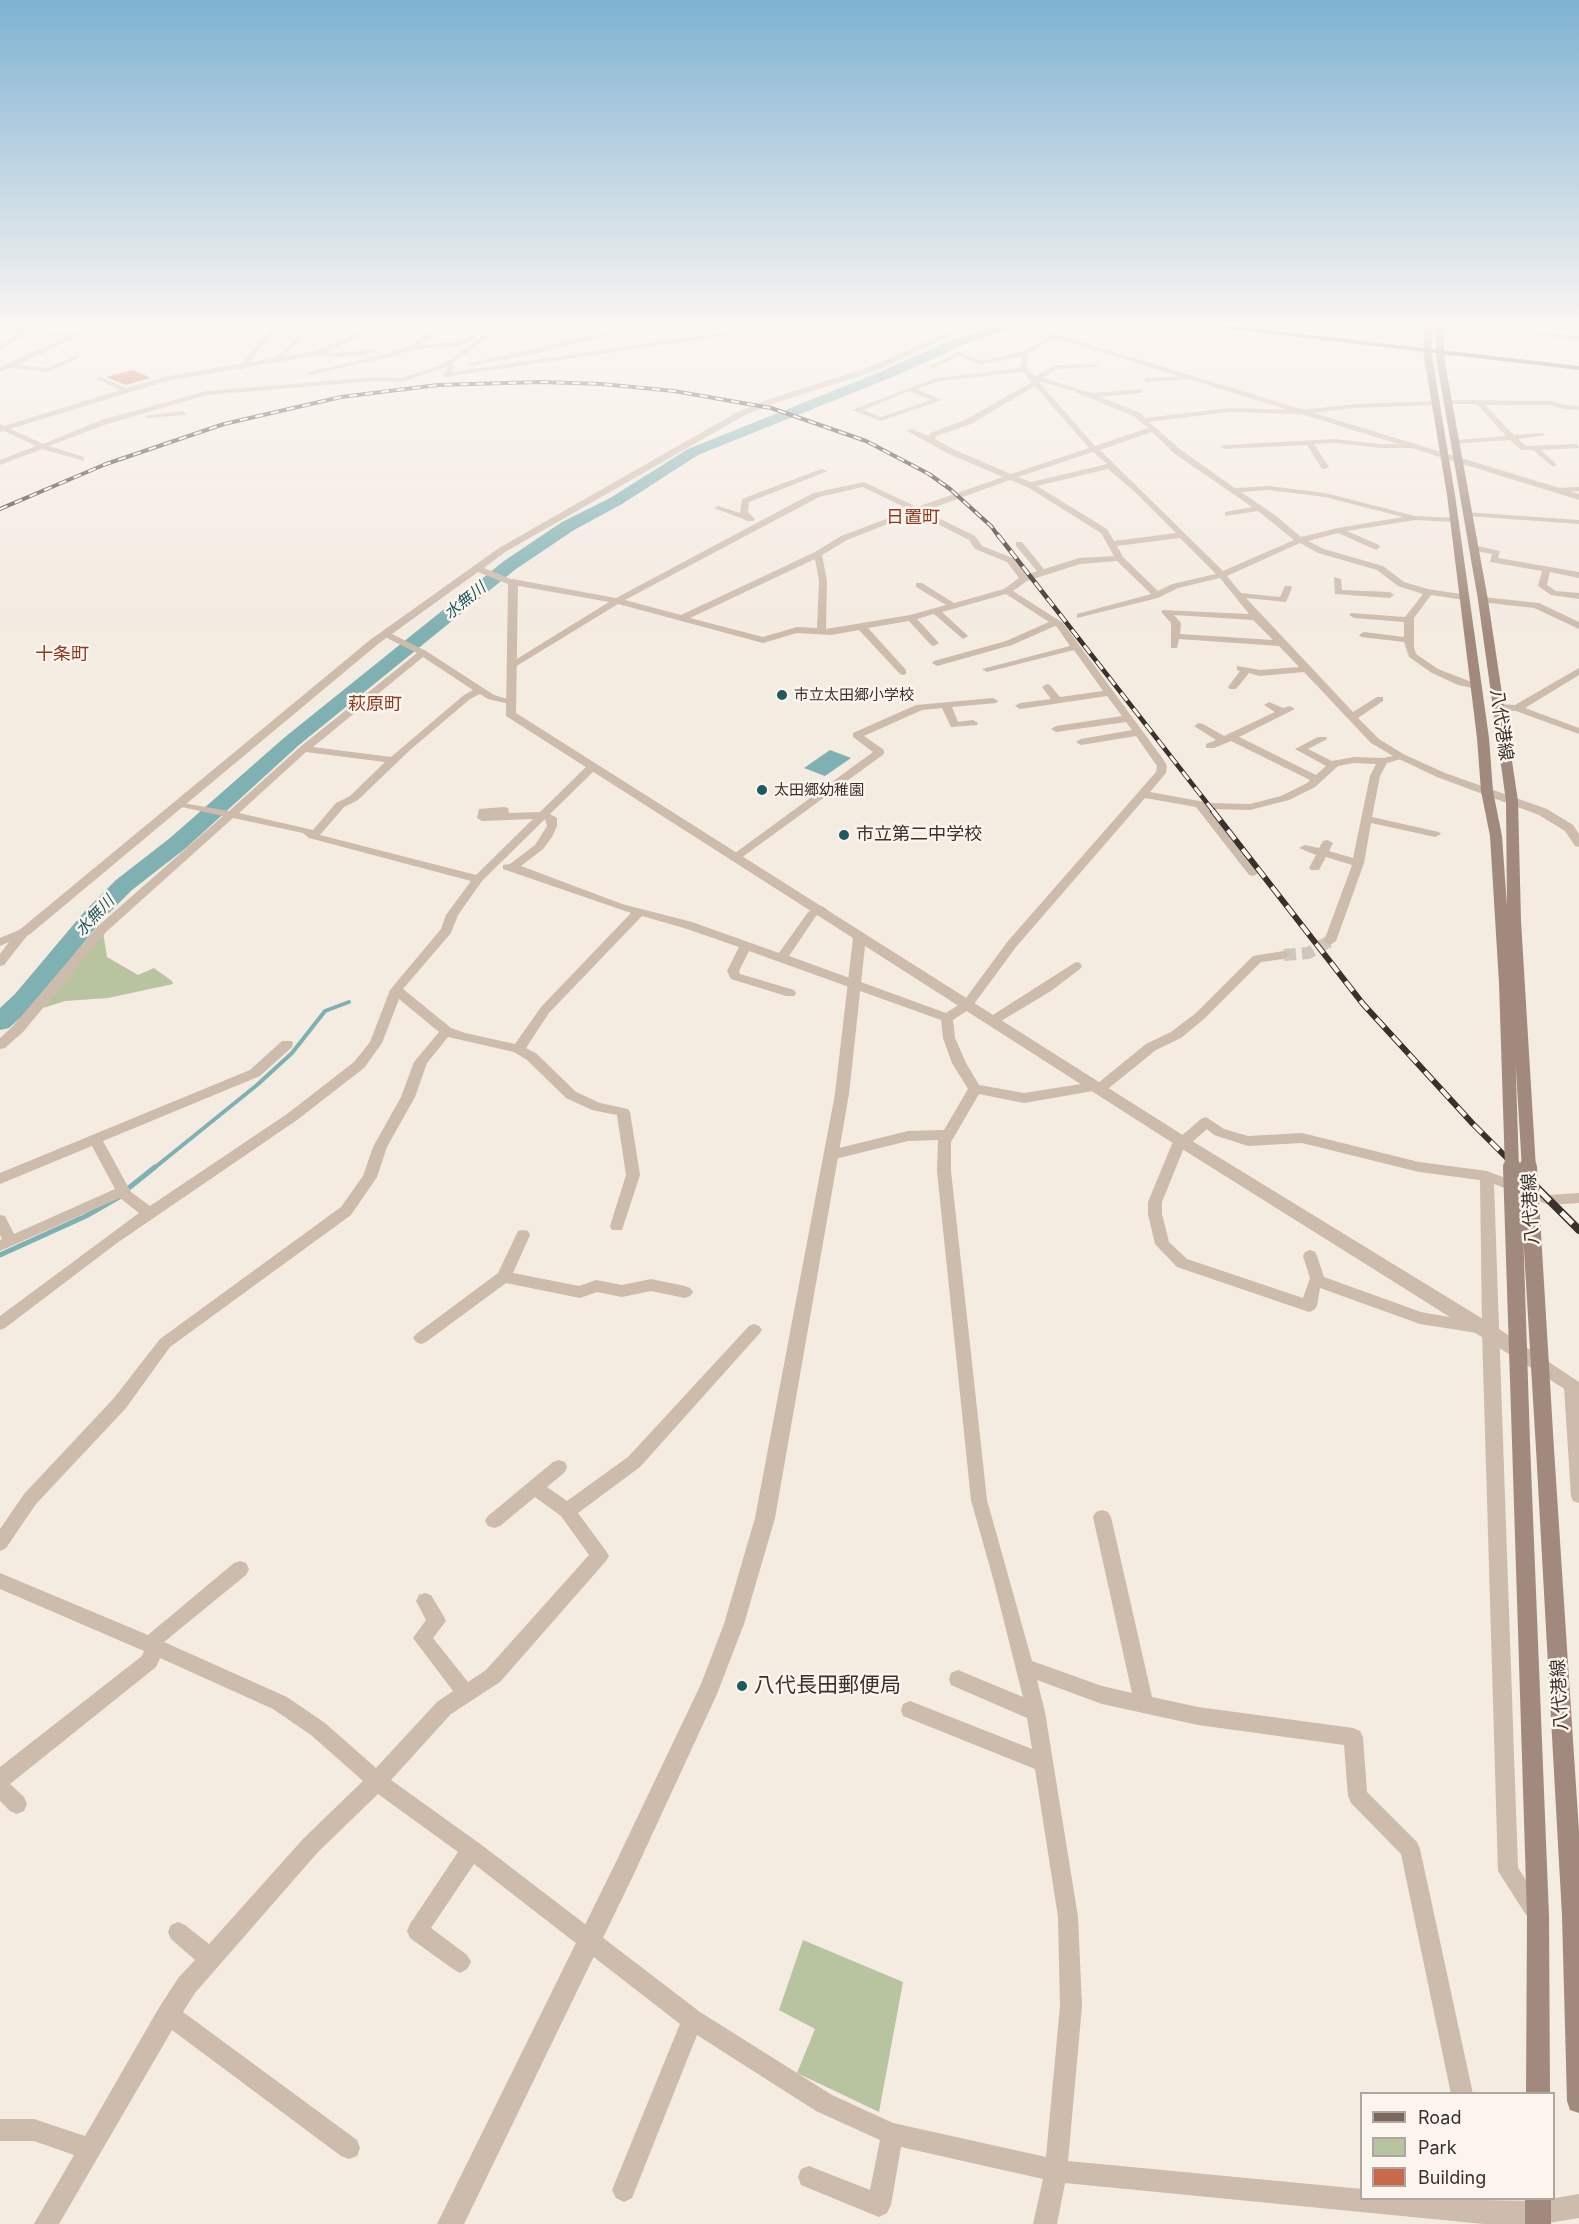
<!DOCTYPE html>
<meta charset="utf-8">
<style>
body{margin:0}
#map{position:relative;width:1579px;height:2224px;overflow:hidden;background:#f4ebe1;font-family:Inter,sans-serif}
canvas{display:block}
.legend{position:absolute;left:1360px;top:2092px;width:195px;height:108px;box-sizing:border-box;background:#fbf5ee;border:2px solid #aea6a0;margin:0;padding:8px 10px;list-style:none;font-size:18px;color:#3b302b}
.legend li{display:flex;align-items:center;gap:12px;height:30px}
.legend b{width:30px;border:2px solid #aea6a0}
</style>
<div id="map">
<canvas width="1579" height="2224"></canvas>
<ul class="legend">
<li><b style="height:8px;background:#7d675c"></b>Road</li>
<li><b style="height:16px;background:#b8c4a0"></b>Park</li>
<li><b style="height:16px;background:#c8694b"></b>Building</li>
</ul>
</div>
<script>
const ctx = document.querySelector('canvas').getContext('2d');
ctx.lineJoin = 'round';
function fill(path, color) { ctx.fillStyle = color; ctx.fill(path, 'evenodd'); }
const shape = rows => new Path2D(rows.map(r => 'M' + r).join(''));
function stroke(path, color, width, dash) { ctx.strokeStyle = color; ctx.lineWidth = width; ctx.lineCap = dash ? 'butt' : 'round'; ctx.setLineDash(dash || []); ctx.stroke(path); }
function label(font, color, halo, rows, align = 'center') {
  ctx.font = font + ' Inter,"Noto Sans JP",sans-serif'; ctx.lineWidth = 5; ctx.setLineDash([]); ctx.textBaseline = 'middle'; ctx.strokeStyle = halo; ctx.fillStyle = color; for (const [text, x, y, turn = 0] of rows) {
    ctx.save(); ctx.translate(x, y); ctx.rotate((+turn || 0) * Math.PI / 180); ctx.textAlign = isNaN(turn) ? turn : align; if (halo) ctx.strokeText(text, 0, 0); ctx.fillText(text, 0, 0); ctx.restore();
  }
}
const green = shape([
 [103,932,107,957,138,975,154,968,172,981,173,984,108,998,65,1001,43,1008],
 [803,1940,903,1982,879,2112,797,2073,815,2029,779,2010]
]);
const water = shape([
 [830,750,851,758,825,776,804,768]
]);
const streamFar1 = shape([
 [153,1169,257,1085,292,1053,325,1011,349,1002]
]);
const stream = shape([
 [125,1191,155,1167],
 [0,1255,86,1216,119,1197]
]);
const river = shape([
 [1009,322,1030,322,963,345,890,378,698,455,622,504,574,530,516,569,299,745,186,848,132,890,101,921,33,1006,9,1028,0,1030,0,1008,15,994,85,911,116,880,170,838,285,737,504,561,562,522,610,498,688,449,880,372,953,339,1009,322]
]);
const building = shape([
 [133,370,151,378,126,385,106,377]
]);
const minorTunnel = shape([
 [1284,955,1308,953,1330,941]
]);
const minor = shape([
 [37,322,45,322,33,330,76,333,99,322,108,322,18,365,47,368,75,356,79,356,79,358,48,372,11,368,0,372,0,367,68,336,28,334,0,350,0,345,19,333,0,332,0,328,25,330,37,322],
 [276,322,283,322,243,369,239,369,239,367,276,322],
 [313,322,320,322,276,363,272,363,272,361,313,322],
 [442,322,450,322,420,345,460,342,472,336,477,337,461,346,414,349,391,357,309,375,306,373,389,353,410,346,442,322],
 [502,322,510,322,451,364,455,366,451,372,796,322,816,322,446,377,443,375,449,366,402,382,375,381,207,395,107,424,49,446,84,457,84,461,42,449,0,465,0,460,36,446,0,429,0,424,43,444,101,420,207,391,375,377,401,378,442,365,502,322],
 [652,322,666,322,528,355,469,366,466,364,652,322],
 [1038,322,1050,322,1025,330,1022,328,1038,322],
 [1407,322,1436,322,1579,336,1579,340,1407,322],
 [1050,336,1055,337,1029,354,1026,368,1033,375,1036,376,1055,365,1098,364,1096,367,1057,369,1043,378,1092,393,1142,389,1142,393,1139,393,1100,397,1141,413,1145,418,1229,408,1300,410,1356,404,1439,401,1440,403,1436,405,1356,408,1300,414,1229,412,1149,422,1181,450,1235,488,1269,486,1325,493,1415,516,1457,518,1458,520,1454,522,1415,520,1347,531,1379,545,1380,547,1376,550,1338,533,1308,541,1324,549,1383,566,1404,582,1428,589,1467,595,1468,597,1464,600,1431,595,1414,618,1414,647,1416,654,1438,669,1482,686,1477,689,1458,685,1432,673,1409,657,1404,642,1361,637,1359,635,1364,632,1404,637,1404,622,1354,618,1349,615,1351,613,1405,617,1423,594,1398,586,1377,570,1318,553,1300,543,1227,576,1241,593,1280,597,1285,586,1291,586,1292,588,1286,602,1246,598,1353,712,1377,697,1383,697,1383,701,1358,718,1379,739,1408,757,1387,763,1380,776,1372,817,1439,832,1441,834,1435,837,1371,823,1364,863,1336,941,1330,945,1324,941,1352,865,1326,857,1319,870,1311,870,1309,868,1316,855,1299,848,1305,845,1319,848,1323,841,1327,840,1333,843,1329,851,1353,858,1370,776,1376,764,1354,763,1338,766,1315,787,1289,800,1250,810,1209,809,1259,873,1253,876,1249,875,1196,807,1145,798,1016,947,971,1008,953,1020,955,1038,966,1063,979,1085,1024,1093,1094,1082,1098,1083,1146,1044,1171,1032,1196,1013,1253,956,1284,951,1290,955,1284,959,1261,962,1204,1019,1181,1038,1156,1050,1104,1092,1099,1093,1093,1091,1024,1103,979,1094,951,1142,951,1171,987,1500,1032,1661,1102,1686,1132,1693,1093,1517,1096,1512,1102,1510,1108,1512,1111,1517,1152,1697,1198,1707,1353,1728,1360,1731,1363,1737,1367,1792,1417,1842,1420,1849,1473,2094,1451,2094,1401,1854,1351,1803,1348,1796,1344,1745,1198,1725,1102,1704,1037,1680,1045,1712,1078,1917,1082,2006,1068,2161,1362,2189,1362,2198,1538,2201,1579,2194,1579,2218,1542,2224,1484,2224,1065,2183,1057,2224,1033,2224,1043,2179,901,2147,891,2205,887,2213,879,2217,801,2185,798,2177,801,2169,809,2166,870,2190,880,2140,816,2111,697,2035,632,2198,624,2202,616,2198,612,2190,680,2024,474,1864,431,1928,467,1955,471,1962,467,1969,460,1973,453,1969,410,1938,407,1931,410,1924,458,1852,378,1794,318,1852,195,1993,183,2012,357,2140,360,2148,357,2156,349,2159,341,2156,172,2030,59,2224,34,2224,74,2155,34,2141,0,2141,0,2119,34,2119,85,2136,160,2006,179,1977,195,1960,171,1939,168,1932,171,1925,178,1922,185,1925,209,1944,304,1838,363,1781,311,1735,273,1709,160,1658,156,1667,10,1784,24,1797,27,1804,24,1811,17,1814,10,1811,0,1801,0,1767,142,1656,144,1651,0,1589,0,1573,148,1635,234,1563,240,1561,246,1563,249,1569,246,1575,164,1642,287,1697,325,1723,376,1768,437,1702,453,1691,413,1638,426,1620,416,1601,419,1595,425,1593,431,1595,443,1615,446,1621,433,1638,468,1682,486,1670,589,1555,561,1516,535,1497,500,1526,494,1528,488,1526,485,1521,488,1516,553,1462,559,1460,565,1462,567,1467,565,1472,547,1487,567,1501,628,1457,749,1326,754,1324,759,1326,762,1330,759,1334,640,1467,578,1513,606,1551,609,1556,606,1561,500,1682,451,1714,391,1780,483,1846,700,2012,832,2095,893,2123,1046,2157,1060,2006,1058,1917,1035,1769,903,1716,901,1710,903,1704,910,1701,1032,1749,1027,1718,951,1685,949,1679,951,1673,958,1670,1023,1697,994,1582,971,1500,937,1171,938,1140,908,1141,831,1160,824,1155,831,1150,908,1131,944,1130,968,1089,952,1063,943,1038,941,1020,749,951,739,971,740,974,794,990,796,993,794,996,786,996,731,979,727,971,739,947,684,928,642,916,549,1013,526,1048,537,1054,576,1092,600,1103,628,1109,630,1112,640,1175,622,1230,612,1230,610,1226,626,1175,617,1115,592,1110,566,1098,527,1060,514,1052,448,1037,427,1063,415,1097,387,1147,377,1177,351,1215,170,1347,126,1408,36,1504,6,1548,0,1551,0,1529,24,1494,114,1398,160,1339,341,1207,363,1176,373,1147,401,1097,414,1062,439,1032,399,999,382,1043,364,1068,297,1120,117,1243,5,1328,0,1330,0,1316,139,1213,120,1198,0,1251,0,1240,2,1239,0,1235,0,1215,5,1216,14,1234,115,1189,92,1146,0,1184,0,1173,250,1070,282,1041,292,1041,293,1044,292,1047,260,1076,103,1141,131,1192,150,1206,287,1114,354,1062,370,1042,390,990,441,929,446,915,471,881,309,838,303,833,233,818,106,932,23,1032,5,1048,0,1049,0,1038,13,1026,98,926,223,816,177,806,177,802,229,811,300,747,417,653,383,636,383,632,386,631,426,651,494,695,514,701,509,704,488,699,480,694,470,699,410,750,358,800,344,807,320,835,476,875,533,819,482,821,477,818,479,809,504,807,508,808,509,813,540,812,589,764,597,764,597,768,550,814,557,818,557,826,552,837,543,849,521,866,622,904,692,922,779,953,808,912,821,906,825,908,827,910,825,912,816,916,789,956,946,1013,963,1002,1008,941,1156,772,1157,766,1136,736,1081,745,1076,742,1081,739,1132,730,1126,722,1056,732,1051,729,1056,726,1122,716,1107,696,1020,709,1015,706,1020,703,1051,699,1042,687,1047,684,1050,685,1060,697,1103,691,1074,650,987,672,982,669,1070,646,1057,627,1055,626,1012,645,937,666,932,663,934,661,1006,641,1049,622,1006,594,942,612,966,634,968,636,963,639,934,614,917,619,939,643,934,646,931,645,909,621,868,628,906,670,906,674,903,675,900,674,859,630,831,635,797,633,763,643,618,604,510,670,507,669,507,665,609,602,513,585,509,582,513,579,616,598,813,493,864,482,917,507,1003,477,947,453,907,431,911,429,929,436,930,433,965,420,1032,382,1023,372,940,381,916,389,942,400,881,421,852,410,937,378,1020,368,1022,356,981,365,958,356,933,368,928,367,958,352,982,361,1024,351,1050,336],
 [1038,381,1073,391,1135,417,1148,428,1095,446,1038,381],
 [1035,386,1089,448,1011,474,953,449,935,439,936,436,971,424,1035,386],
 [909,391,931,400,881,417,863,410,909,391],
 [1152,432,1175,454,1252,507,1225,512,1225,516,1258,511,1294,540,1223,571,1100,450,1152,432],
 [1093,452,1107,464,1031,482,1018,477,1093,452],
 [1108,469,1135,492,1176,533,1114,541,1107,529,1037,486,1108,469],
 [1010,480,1029,488,1101,533,1114,556,1079,558,1044,569,1022,542,1016,542,1016,546,1037,571,1026,575,1013,558,982,546,975,536,924,511,1010,480],
 [863,487,910,510,841,536,815,552,681,615,625,600,819,497,863,487],
 [1269,490,1325,497,1403,517,1338,528,1301,537,1275,515,1241,492,1269,490],
 [916,513,969,540,975,549,1007,562,1019,578,1004,589,954,603,922,583,916,583,916,587,946,605,910,615,826,629,827,581,822,555,847,540,916,513],
 [1180,538,1216,574,1172,584,1158,591,1123,557,1117,546,1180,538],
 [815,559,819,581,817,628,797,627,763,637,690,618,815,559],
 [1117,561,1151,594,1077,614,1077,618,1158,598,1178,588,1220,578,1249,614,1163,610,1161,612,1171,623,1171,648,1177,648,1179,639,1279,646,1299,667,1260,670,1237,666,1237,670,1240,671,1228,687,1230,689,1236,689,1249,673,1260,676,1304,672,1371,743,1393,756,1383,758,1354,757,1332,761,1308,749,1327,739,1326,737,1318,737,1295,749,1326,766,1316,775,1239,737,1295,709,1290,706,1283,708,1269,702,1264,705,1275,712,1224,736,1203,724,1199,723,1194,726,1216,740,1206,744,1206,748,1214,748,1231,741,1310,780,1307,783,1281,796,1250,804,1210,803,1150,792,1166,773,1167,766,1163,759,1063,623,1013,591,1027,581,1080,564,1117,561],
 [1174,615,1253,620,1273,640,1180,634,1181,623,1174,615],
 [423,657,473,690,464,695,391,757,313,747,423,657],
 [306,752,385,762,350,796,336,803,313,830,239,813,306,752],
 [545,819,547,826,535,845,510,864,503,865,503,869,631,913,541,1007,515,1044,465,1033,451,1028,403,989,451,933,458,915,482,881,545,819],
 [375,350,377,353,331,357,314,353,317,351,331,353,375,350],
 [1191,376,1193,379,1146,382,1143,380,1146,378,1191,376],
 [97,377,101,377,131,390,124,392,97,379,97,377],
 [1445,400,1551,401,1564,405,1579,406,1579,410,1563,409,1550,405,1485,405,1514,435,1542,433,1546,435,1518,439,1526,446,1577,444,1579,448,1541,450,1557,465,1553,467,1533,450,1521,450,1510,440,1453,444,1452,442,1456,440,1506,436,1477,404,1448,404,1444,402,1445,400],
 [182,411,186,413,185,415,148,418,144,416,182,411],
 [1335,439,1380,444,1411,444,1415,446,1411,448,1380,448,1335,443,1314,444,1329,467,1325,469,1322,469,1307,445,1224,449,1220,447,1224,445,1335,439],
 [821,469,828,471,749,502,748,512,755,519,754,521,748,521,714,508,718,506,740,513,742,499,821,469],
 [1579,487,1579,491,1555,492,1551,490,1555,488,1579,487],
 [1465,512,1579,520,1579,524,1468,516,1465,516,1465,512],
 [1473,545,1500,551,1498,558,1579,572,1579,578,1550,572,1547,585,1556,591,1579,593,1579,599,1551,595,1538,586,1542,571,1490,562,1492,554,1470,550,1469,548,1473,545],
 [1334,577,1341,579,1342,590,1390,592,1394,595,1390,598,1335,594,1334,577],
 [1483,597,1539,603,1579,622,1579,629,1534,608,1480,602,1480,598,1483,597],
 [1579,668,1579,675,1525,708,1579,728,1579,734,1516,711,1498,710,1493,707,1498,704,1515,705,1579,668],
 [993,698,998,701,996,703,952,707,958,722,973,720,978,723,977,725,951,727,942,708,922,710,864,736,884,750,884,754,741,858,737,859,731,856,873,752,853,737,853,733,916,705,993,698],
 [24,928,30,932,4,965,0,966,0,954,9,942,0,946,0,938,24,928],
 [1076,962,1080,963,1082,966,1080,969,1051,991,996,1024,988,1024,986,1021,988,1018,1076,962],
 [1206,1117,1224,1129,1248,1136,1302,1133,1419,1162,1487,1171,1550,1195,1579,1193,1579,1203,1549,1205,1494,1184,1518,1868,1544,1907,1547,1914,1544,1921,1537,1924,1530,1921,1498,1871,1482,1331,1477,1333,1420,1324,1320,1288,1317,1306,1314,1310,1309,1312,1177,1267,1155,1244,1148,1214,1148,1202,1172,1144,1201,1119,1206,1117],
 [1207,1129,1214,1135,1248,1146,1302,1143,1419,1172,1480,1180,1482,1323,1421,1312,1324,1277,1317,1256,1315,1252,1310,1250,1305,1252,1303,1256,1310,1278,1303,1298,1187,1259,1169,1242,1162,1214,1162,1202,1183,1150,1207,1129],
 [523,1230,528,1231,530,1235,513,1273,579,1286,596,1280,622,1285,651,1279,685,1286,690,1288,693,1292,690,1296,685,1298,651,1291,622,1297,597,1292,580,1298,506,1283,426,1342,421,1344,416,1342,413,1338,416,1334,498,1273,518,1231,523,1230],
 [1572,1381,1579,1385,1579,1503,1573,1501,1571,1496,1564,1387,1566,1382,1572,1381]
]);
const tertiary = shape([
 [379,322,389,322,320,355,167,381,0,432,0,427,163,377,315,351,379,322],
 [971,322,981,322,876,371,778,402,745,415,505,552,484,568,518,582,516,713,1189,1139,1496,1327,1579,1382,1579,1398,1179,1147,865,946,849,1094,775,1518,744,1624,717,1694,632,1878,464,2224,437,2224,616,1862,701,1684,724,1624,755,1518,835,1094,853,938,506,716,508,584,478,572,378,644,29,935,24,936,17,932,370,640,499,548,739,411,772,398,870,367,971,322],
 [1004,322,1016,322,1579,494,1579,500,1004,322],
 [1403,754,1445,773,1547,809,1573,825,1579,834,1579,847,1575,846,1565,831,1539,815,1437,777,1399,759,1397,757,1403,754]
]);
const secondary = shape([
 [1425,322,1433,322,1431,351,1455,495,1489,738,1493,791,1502,836,1507,906,1506,801,1478,600,1437,363,1435,322,1443,322,1445,363,1488,600,1518,801,1521,921,1514,925,1508,922,1513,983,1506,987,1499,983,1490,836,1481,791,1477,738,1447,495,1423,351,1425,322],
 [1521,1434,1527,1437,1530,1442,1549,1916,1550,2094,1526,2094,1527,1916,1512,1442,1515,1437,1521,1434],
 [1545,1441,1551,1444,1554,1449,1579,1832,1579,2113,1570,2110,1567,2101,1562,1916,1536,1449,1539,1444,1545,1441],
 [1525,2198,1551,2198,1551,2224,1525,2224,1525,2198]
]);
const primary = shape([
 [1172,322,1198,322,1579,366,1579,370,1172,322]
]);
const railFar3 = shape([
 [0,509,106,464,224,424,341,397,438,385,540,382,602,384,674,391,771,408,866,441,929,474,950,489,991,526,999,537]
]);
const railFar2 = shape([
 [998,535,1214,812]
]);
const railFar1 = shape([
 [1213,811,1363,1004,1473,1124,1518,1169]
]);
const rail = shape([
 [1516,1167,1579,1230]
]);
const secondaryBridgeFar1 = shape([
 [1514,921,1529,1169],
 [1506,983,1512,1169]
]);
const secondaryBridge = shape([
 [1512,1167,1521,1442],
 [1528,1167,1545,1449]
]);
const markers = [
 [782,695,6,"#1f5a5e"],
 [762,790,6,"#1f5a5e"],
 [844,835,6,"#1f5a5e"],
 [742,1686,6,"#1f5a5e"]
];
const farPoinames = [
 ["市立太田郷小学校",794,695],
 ["太田郷幼稚園",774,790]
];
const farWaternames = [
 ["水無川",465,601,-39],
 ["水無川",95,916,-47]
];
const farQuarternames = [
 ["日置町",913,518],
 ["十条町",62,655],
 ["萩原町",375,705]
];
const streetNames = [
 ["八代港線",1501,725,82],
 ["八代港線",1531,1209,-93],
 ["八代港線",1560,1695,-93]
];
const poiNames = [
 ["市立第二中学校",856,835]
];
const nearPoinames = [
 ["八代長田郵便局",754,1686]
];
fill(green, '#b8c4a0');
fill(water, '#7fb0b2');
stroke(streamFar1, '#7fb0b2', 4);
stroke(stream, '#7fb0b2', 5);
fill(river, '#7fb0b2');
fill(building, '#c8694b');
stroke(minorTunnel, '#cfc6bd', 12, [12, 6]);
fill(minor, '#cdbbac');
fill(tertiary, '#cdbbac');
fill(secondary, '#a18a7d');
fill(primary, '#7d675c');
stroke(railFar3, '#3b302b', 4);
stroke(railFar2, '#3b302b', 4.5);
stroke(railFar1, '#3b302b', 6);
stroke(rail, '#3b302b', 8);
stroke(railFar3, '#fbf5ee', 2, [8]);
stroke(railFar2, '#fbf5ee', 3, [10]);
stroke(railFar1, '#fbf5ee', 4, [12]);
stroke(rail, '#fbf5ee', 5, [16]);
stroke(secondaryBridgeFar1, '#a18a7d', 14);
stroke(secondaryBridge, '#a18a7d', 18);
const sky = ctx.createLinearGradient(0, 0, 0, 634);
sky.addColorStop(0, '#7eb2d2');
sky.addColorStop(0.51, '#faf6f2');
sky.addColorStop(1, '#faf6f200');
ctx.fillStyle = sky;
ctx.fillRect(0, 0, 1579, 634);
for (const [x, y, r, color] of markers) { const dot = new Path2D(); dot.arc(x, y, r, 0, 2 * Math.PI); ctx.fillStyle = color; ctx.fill(dot); stroke(dot, '#fbf5ee', 2); }
label('15px', '#3b302b', '#fbf5ee', farPoinames, 'left');
label('italic 16px', '#1f5a5e', '#fbf5ee', farWaternames);
label('18px', '#8c3b22', '#fbf5ee', farQuarternames);
label('18px', '#3b302b', '#fbf5ee', streetNames);
label('18px', '#3b302b', '#fbf5ee', poiNames, 'left');
label('21px', '#3b302b', '#fbf5ee', nearPoinames, 'left');
</script>
